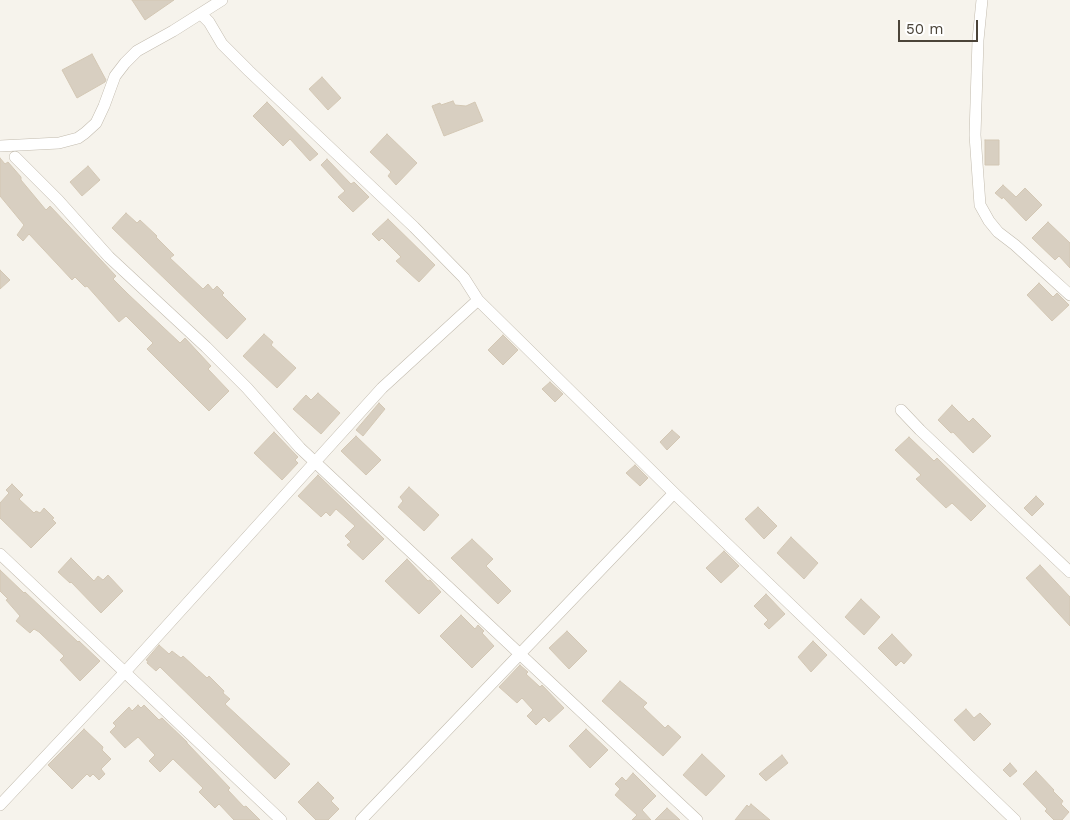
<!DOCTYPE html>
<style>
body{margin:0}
#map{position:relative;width:1070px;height:820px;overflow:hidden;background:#f6f3ec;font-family:"Work Sans",sans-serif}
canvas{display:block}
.scale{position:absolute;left:898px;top:20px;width:80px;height:22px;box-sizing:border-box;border:2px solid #4b4439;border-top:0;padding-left:6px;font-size:15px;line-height:18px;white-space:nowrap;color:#4b4439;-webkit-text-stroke:4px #fff;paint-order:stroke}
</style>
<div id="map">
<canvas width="1070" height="820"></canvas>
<div class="scale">50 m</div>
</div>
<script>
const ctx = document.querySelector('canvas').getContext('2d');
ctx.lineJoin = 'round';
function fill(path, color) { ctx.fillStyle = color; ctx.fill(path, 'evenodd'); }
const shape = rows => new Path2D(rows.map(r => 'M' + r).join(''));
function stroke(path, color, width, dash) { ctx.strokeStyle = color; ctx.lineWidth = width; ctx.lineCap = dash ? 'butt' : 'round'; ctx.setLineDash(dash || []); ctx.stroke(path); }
const building = shape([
 [132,0,174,0,145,20,132,0],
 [92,54,106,80,105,82,77,98,62,70,92,54],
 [322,77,341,98,328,110,309,89,322,77],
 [453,101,455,105,466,106,475,102,483,121,444,136,432,106,440,103,441,105,453,101],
 [267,102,318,154,310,161,290,139,283,146,253,116,267,102],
 [387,134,417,163,396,185,388,176,391,172,370,152,387,134],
 [985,140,999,140,999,165,985,165,985,140],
 [0,158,5,164,8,162,21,177,21,180,46,210,50,206,116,276,113,279,128,294,180,343,185,338,211,366,208,369,229,391,209,411,147,349,153,343,126,316,119,322,87,286,85,287,75,277,72,280,29,234,23,241,17,235,24,225,0,196,0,158],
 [327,159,351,184,354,182,369,197,353,212,338,197,345,191,321,165,327,159],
 [88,166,100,180,82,196,70,182,88,166],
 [1003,185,1016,197,1025,188,1042,205,1026,221,1003,197,1002,199,995,193,1003,185],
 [126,213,137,223,140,220,157,236,156,237,174,255,170,258,203,289,208,284,213,290,217,286,224,293,222,295,246,319,227,339,112,228,126,213],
 [388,219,435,265,419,282,396,261,401,257,382,238,379,241,372,234,388,219],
 [1048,222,1070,243,1070,268,1059,256,1055,260,1032,238,1048,222],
 [0,270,10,280,0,289,0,270],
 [1039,283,1053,297,1057,293,1069,305,1052,321,1027,295,1039,283],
 [264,334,273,342,271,345,296,368,277,388,243,356,264,334],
 [503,335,518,350,503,365,488,350,503,335],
 [550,382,563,394,555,402,542,389,550,382],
 [318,393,340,413,321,434,293,409,306,395,311,400,318,393],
 [379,403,385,409,363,436,356,430,379,403],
 [952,405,969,422,973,418,991,436,973,453,953,432,951,433,938,420,952,405],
 [672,430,680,437,667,450,660,442,672,430],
 [274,432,298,457,295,460,298,463,282,480,254,453,274,432],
 [356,436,381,460,366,475,341,451,356,436],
 [909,437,934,461,937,458,986,506,971,521,952,503,946,508,916,479,921,475,895,450,909,437],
 [635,465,648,478,640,486,626,473,635,465],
 [318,475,384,539,363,560,347,545,351,542,345,536,355,526,336,509,330,516,326,512,321,517,298,496,318,475],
 [12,484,23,495,19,499,34,513,36,511,40,513,44,508,54,518,52,519,56,523,31,548,0,518,0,503,9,493,6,490,12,484],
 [409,487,439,515,424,531,398,507,403,501,400,497,409,487],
 [1036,496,1044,504,1032,516,1024,508,1036,496],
 [758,507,777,526,764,539,745,519,758,507],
 [791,537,818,563,804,579,777,553,791,537],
 [472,539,493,559,486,566,511,591,498,604,451,558,472,539],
 [724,551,739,566,721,583,706,568,724,551],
 [71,558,94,581,98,576,103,580,108,575,123,591,101,613,71,582,70,583,58,572,71,558],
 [407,559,428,581,430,580,441,592,419,614,385,581,407,559],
 [1040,565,1070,597,1070,626,1026,578,1040,565],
 [0,570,24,593,25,592,78,642,79,641,100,661,80,681,60,660,64,656,39,632,34,629,30,633,16,621,20,616,6,600,8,599,0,591,0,570],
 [766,594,785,614,769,629,764,624,768,620,754,606,766,594],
 [861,599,880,617,864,635,845,617,861,599],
 [461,615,475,629,478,625,484,631,482,633,494,646,472,668,440,636,461,615],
 [567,631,587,651,569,669,549,648,567,631],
 [892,634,912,655,904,664,901,661,896,666,878,648,892,634],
 [813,641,827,655,811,672,798,657,813,641],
 [159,645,169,654,172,651,181,658,183,656,207,678,209,676,224,691,223,693,230,699,225,704,290,764,275,779,160,667,156,671,147,663,148,661,146,660,159,645],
 [520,665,528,672,526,674,540,687,542,685,564,708,549,722,544,717,536,725,527,716,533,710,522,698,517,703,499,687,520,665],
 [620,681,647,703,643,707,665,728,668,725,681,737,663,756,602,701,620,681],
 [138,705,141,708,144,705,159,720,162,718,187,742,187,743,230,788,228,790,244,807,246,806,260,820,234,820,219,804,215,808,199,792,203,788,173,759,160,772,149,761,155,755,138,737,125,748,110,732,116,726,113,723,129,707,132,711,138,705],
 [966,709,974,718,980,713,991,724,974,741,954,720,966,709],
 [84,729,103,747,102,750,111,759,101,769,105,774,99,780,93,774,90,777,87,774,72,789,48,765,84,729],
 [586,729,608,750,590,768,569,746,586,729],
 [702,754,725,776,706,796,683,775,702,754],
 [782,755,788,763,766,781,759,774,782,755],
 [1010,763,1017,771,1010,777,1003,770,1010,763],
 [1036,771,1054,790,1053,791,1063,801,1061,804,1069,812,1062,820,1054,820,1045,811,1047,809,1023,784,1036,771],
 [633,773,656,796,642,810,651,820,632,820,637,815,615,795,620,789,615,784,622,777,626,781,633,773],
 [318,782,334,798,331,801,339,809,328,820,316,820,298,802,318,782],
 [751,804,770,820,735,820,747,805,749,807,751,804],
 [667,808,680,820,655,820,667,808]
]);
const street = shape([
 [982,0,978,40,975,135,980,205,989,221,998,232,1015,245,1070,295],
 [201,14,209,22,222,44,249,71,414,227,464,278,478,300,674,493,1015,820],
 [0,146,59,143,78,138,85,133,96,123,104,106,115,76,125,63,137,51,173,31,222,0],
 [15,157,58,200,109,257,206,347,247,388,300,448,697,820],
 [901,410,920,430,1070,572],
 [0,554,281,820],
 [0,805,125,672,382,388,478,300],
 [361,820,674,493]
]);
fill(building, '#d8cfc1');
stroke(building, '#d3c7b4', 1);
stroke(street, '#c2bbae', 12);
stroke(street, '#fff', 11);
</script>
